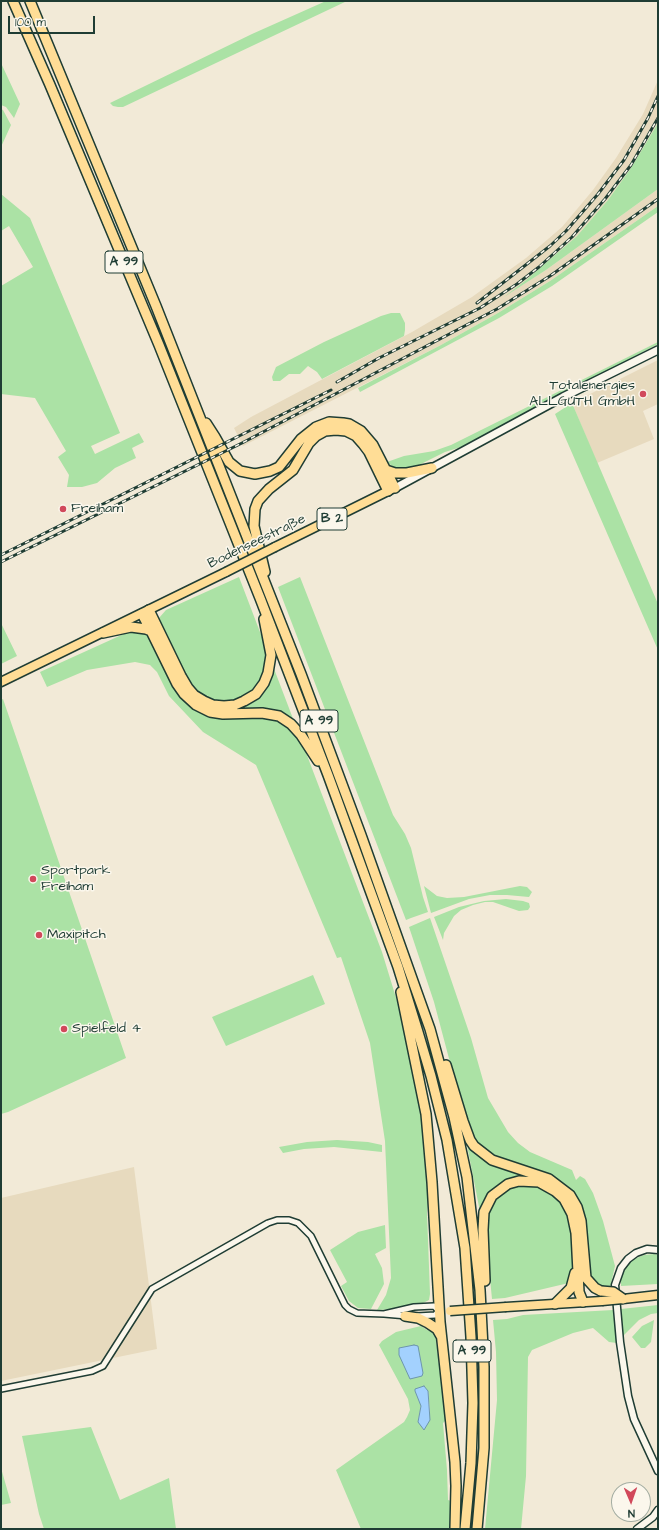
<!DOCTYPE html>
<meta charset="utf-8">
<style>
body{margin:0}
#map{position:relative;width:659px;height:1530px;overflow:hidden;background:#f2ead7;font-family:"Architects Daughter",sans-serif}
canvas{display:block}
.frame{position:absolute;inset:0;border:2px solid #1f3d34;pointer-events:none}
.north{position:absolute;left:611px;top:1482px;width:40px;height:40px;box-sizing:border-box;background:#fbf7ec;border:1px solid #a3ada2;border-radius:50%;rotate:178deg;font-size:11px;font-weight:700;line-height:16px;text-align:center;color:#1f3d34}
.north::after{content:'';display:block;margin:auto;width:14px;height:18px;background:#d1495b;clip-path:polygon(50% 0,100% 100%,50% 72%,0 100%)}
.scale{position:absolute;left:8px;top:16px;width:87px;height:18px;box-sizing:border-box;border:2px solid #1f3d34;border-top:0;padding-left:5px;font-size:12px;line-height:14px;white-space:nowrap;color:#1f3d34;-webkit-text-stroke:3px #fbf7ec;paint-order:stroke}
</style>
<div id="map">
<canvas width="659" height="1530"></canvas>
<div class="frame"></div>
<div class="north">N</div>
<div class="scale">100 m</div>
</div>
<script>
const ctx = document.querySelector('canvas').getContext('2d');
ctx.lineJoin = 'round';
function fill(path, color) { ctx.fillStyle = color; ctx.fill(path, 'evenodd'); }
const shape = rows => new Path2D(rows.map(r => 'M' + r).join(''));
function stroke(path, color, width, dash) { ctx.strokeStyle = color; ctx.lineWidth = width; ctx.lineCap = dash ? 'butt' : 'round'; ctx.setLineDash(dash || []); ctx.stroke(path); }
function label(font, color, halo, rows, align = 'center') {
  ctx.font = font + ' "Architects Daughter",sans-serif'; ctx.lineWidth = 3; ctx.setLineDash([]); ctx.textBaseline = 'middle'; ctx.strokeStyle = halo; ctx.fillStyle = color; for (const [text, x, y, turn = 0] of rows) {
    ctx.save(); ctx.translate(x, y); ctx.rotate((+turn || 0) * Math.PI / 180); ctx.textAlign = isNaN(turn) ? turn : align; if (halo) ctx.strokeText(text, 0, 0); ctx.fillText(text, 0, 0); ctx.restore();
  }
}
const built = shape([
 [658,80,658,123,631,168,608,200,577,236,526,280,510,293,546,270,658,189,658,206,550,281,498,313,441,345,243,446,234,428,251,417,412,332,472,297,526,258,562,227,593,190,616,158,643,114],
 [658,360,658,404,643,411,654,439,597,463,572,403],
 [134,1167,157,1349,1,1381,1,1198]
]);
const green = shape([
 [326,1,347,1,123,107,118,107,113,106,110,103,252,34],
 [1,63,20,104,14,118,6,107,1,105],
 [1,109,3,110,11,125,1,147],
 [658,123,658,189,546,270,504,297,526,280,577,236,608,200,631,168],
 [1,194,30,218,120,433,91,446,95,454,139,433,144,442,132,448,136,458,115,468,97,483,82,487,67,487,69,475,58,457,66,451,35,398,1,394,1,286,33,267,9,226,1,231],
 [658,206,658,212,552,286,499,318,360,392,358,388,441,345,498,313,550,281],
 [391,313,400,313,405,323,405,330,404,336,322,379,317,372,308,366,300,374,289,374,280,381,273,381,272,377,276,367,324,342,381,316],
 [658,342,658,344,461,447,445,452,413,468,400,470,392,467,392,466,387,462,404,456,434,451,451,445],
 [572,403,658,604,658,650,555,414],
 [239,577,382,952,405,1027,420,1090,429,1191,427,1213,430,1294,429,1300,423,1303,407,1305,397,1309,377,1310,386,1295,391,1278,385,1141,370,1043,341,957,337,958,256,765,203,732,169,696,157,672,150,665,135,662,87,670,47,687,40,672,159,618,166,610],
 [300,577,393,815,405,834,411,848,423,897,428,912,411,918,406,920,278,587],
 [1,623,17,656,1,664],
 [3,699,126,1058,8,1112,1,1114,1,700],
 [424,886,437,896,447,898,464,897,520,886,527,887,532,892,529,897,507,895,490,895,469,899,431,913],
 [506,899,523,901,529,903,530,907,528,910,519,911,493,902,485,902,473,905,461,910,454,916,444,933,443,940,434,917,459,907,484,901],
 [430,918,471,1038,488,1098,508,1132,518,1143,530,1152,572,1170,576,1180,580,1176,585,1179,593,1193,603,1221,615,1266,610,1288,600,1287,590,1278,505,1298,492,1299,487,1248,466,1140,460,1100,434,1002,409,927],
 [313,975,325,1004,226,1046,212,1017],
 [337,1140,368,1142,382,1145,382,1152,334,1147,304,1149,283,1153,279,1147,307,1142],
 [385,1225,386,1248,375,1254,382,1268,384,1284,371,1309,358,1308,349,1301,341,1286,347,1282,330,1250,358,1232],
 [654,1254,658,1255,658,1284,621,1286,621,1276,627,1265,634,1259,644,1255],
 [658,1305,658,1313,651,1314,639,1320,623,1336,621,1309],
 [613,1310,617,1343,609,1342,593,1328,573,1333,532,1350,528,1357,526,1476,521,1529,485,1529,497,1400,496,1352,493,1320,507,1319,523,1315],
 [654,1320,651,1342,645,1348,641,1348,632,1337,642,1326],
 [421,1326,427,1330,435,1332,446,1420,443,1423,447,1470,448,1500,451,1501,450,1529,361,1529,336,1470,404,1422,407,1417,410,1410,408,1399,379,1345,382,1341,396,1332],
 [428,1391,430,1412,418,1422,421,1406],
 [91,1427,120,1500,169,1478,176,1529,44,1529,39,1514,22,1436],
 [1,1468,11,1503,1,1505]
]);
const water = shape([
 [414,1345,418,1346,423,1373,422,1376,410,1379,399,1355,399,1348,414,1345],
 [424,1386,428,1391,430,1420,424,1430,418,1422,421,1406,415,1391,415,1389,424,1386]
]);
const minor = shape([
 [384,1314,414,1307,434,1306,439,1311,435,1315,417,1316],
 [1,1389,92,1371,103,1366,152,1289,268,1223,277,1220,289,1220,298,1223,311,1236,345,1305,349,1309,357,1313,384,1314,407,1316]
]);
const tertiary = shape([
 [658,1250,647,1249,636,1253,628,1259,621,1268,615,1285,620,1342,628,1396,634,1419,658,1471],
 [637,1529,653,1517,658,1510]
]);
const secondary = shape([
 [395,488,563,397,658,350]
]);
const primary = shape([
 [275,547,392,489],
 [1,682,226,572],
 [623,1299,658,1295],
 [506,1307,602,1301]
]);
const motorway = shape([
 [13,1,50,85,159,345,260,598,328,775,398,967,418,1032,431,1076,447,1140,465,1248,471,1337,473,1403,471,1463,465,1529],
 [30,1,156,306,301,674,361,835,430,1029,454,1117,467,1177,480,1290,484,1367,484,1448,477,1529],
 [206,423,215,437,229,462,240,471,255,474,270,471,279,467,301,439,316,427,329,422,343,423,349,424,361,431,373,445,395,488],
 [386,470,395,473,407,473,432,468],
 [265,572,254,526,255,509,258,501,269,489,293,470,309,443,316,436,325,431,336,430,346,431,356,436,363,444,369,452,388,491],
 [149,610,181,676,188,688,194,695,204,701,213,705,224,706,235,705,244,701,256,694,264,683,268,673,271,655,264,619],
 [142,614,151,631],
 [103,633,131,627,146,629,151,631,177,684,184,694,196,705,210,712,223,714,262,713,279,716,291,724,301,735,318,761],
 [401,992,426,1114,432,1182,440,1322,455,1462,456,1486,455,1529],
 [446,1065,463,1121,470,1140,474,1146,492,1160,549,1179,570,1195,577,1207,581,1221,586,1278,595,1288,601,1291],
 [485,1281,483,1230,484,1212,492,1196,508,1184,519,1181,539,1182,555,1191,564,1199,572,1214,576,1233,579,1292,583,1302],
 [555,1304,571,1288,575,1273],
 [405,1316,418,1318,428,1323,437,1329,441,1336]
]);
const rail = shape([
 [477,303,550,246,566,231,598,194,624,160,648,118,658,96],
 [337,382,379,358,480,308,517,284,539,267,572,237,605,199,631,165,658,118],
 [1,555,331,390],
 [1,562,242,443,497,309,550,276,658,199]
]);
const primaryBridge = shape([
 [226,572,275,547],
 [602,1301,623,1299],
 [450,1311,506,1307]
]);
const motorwayBridge = shape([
 [601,1291,613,1292,623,1299]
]);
const markers = [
 [643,394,4,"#d1495b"],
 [63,509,4,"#d1495b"],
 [33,879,4,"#d1495b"],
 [39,935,4,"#d1495b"],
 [64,1029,4,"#d1495b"]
];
const shields = [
 [124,262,38],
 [332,519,30],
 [319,721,38],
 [472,1351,38]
];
const shieldNames = [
 ["A 99",124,262],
 ["B 2",332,519],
 ["A 99",319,721],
 ["A 99",472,1351]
];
const poiNames = [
 ["Totalenergies",635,386,"right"],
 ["ALLGUTH GmbH",635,402,"right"],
 ["Freiham",71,509],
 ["Sportpark",41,871],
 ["Freiham",41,887],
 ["Maxipitch",47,935],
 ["Spielfeld 4",72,1029]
];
const streetNames = [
 ["Bodenseestraße",257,542,-26]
];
fill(built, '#e7dabe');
fill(green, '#abe2a5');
fill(water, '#a3d1fe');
stroke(water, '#6e96ad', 1);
stroke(minor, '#1f3d34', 8);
stroke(tertiary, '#1f3d34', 9);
stroke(secondary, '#1f3d34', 10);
stroke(primary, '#1f3d34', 11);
stroke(motorway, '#1f3d34', 12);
stroke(minor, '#fbf7ec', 5);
stroke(tertiary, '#fbf7ec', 6);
stroke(secondary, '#fbf7ec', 7);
stroke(primary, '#ffdd96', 8);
stroke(motorway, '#ffdd96', 9);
stroke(rail, '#1f3d34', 3);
stroke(rail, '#fbf7ec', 1.5, [4.5]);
stroke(primaryBridge, '#1f3d34', 11, []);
stroke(motorwayBridge, '#1f3d34', 12, []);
stroke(primaryBridge, '#ffdd96', 8);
stroke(motorwayBridge, '#ffdd96', 9);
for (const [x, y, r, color] of markers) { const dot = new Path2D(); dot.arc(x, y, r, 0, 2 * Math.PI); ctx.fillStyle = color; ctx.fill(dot); stroke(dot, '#fbf7ec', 1.5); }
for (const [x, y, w] of shields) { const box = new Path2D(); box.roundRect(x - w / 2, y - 11, w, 22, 3); ctx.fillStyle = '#fbf7ec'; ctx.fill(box); stroke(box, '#1f3d34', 1); }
label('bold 13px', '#1f3d34', null, shieldNames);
label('14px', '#1f3d34', '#fbf7ec', poiNames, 'left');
label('14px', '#1f3d34', '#fbf7ec', streetNames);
</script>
